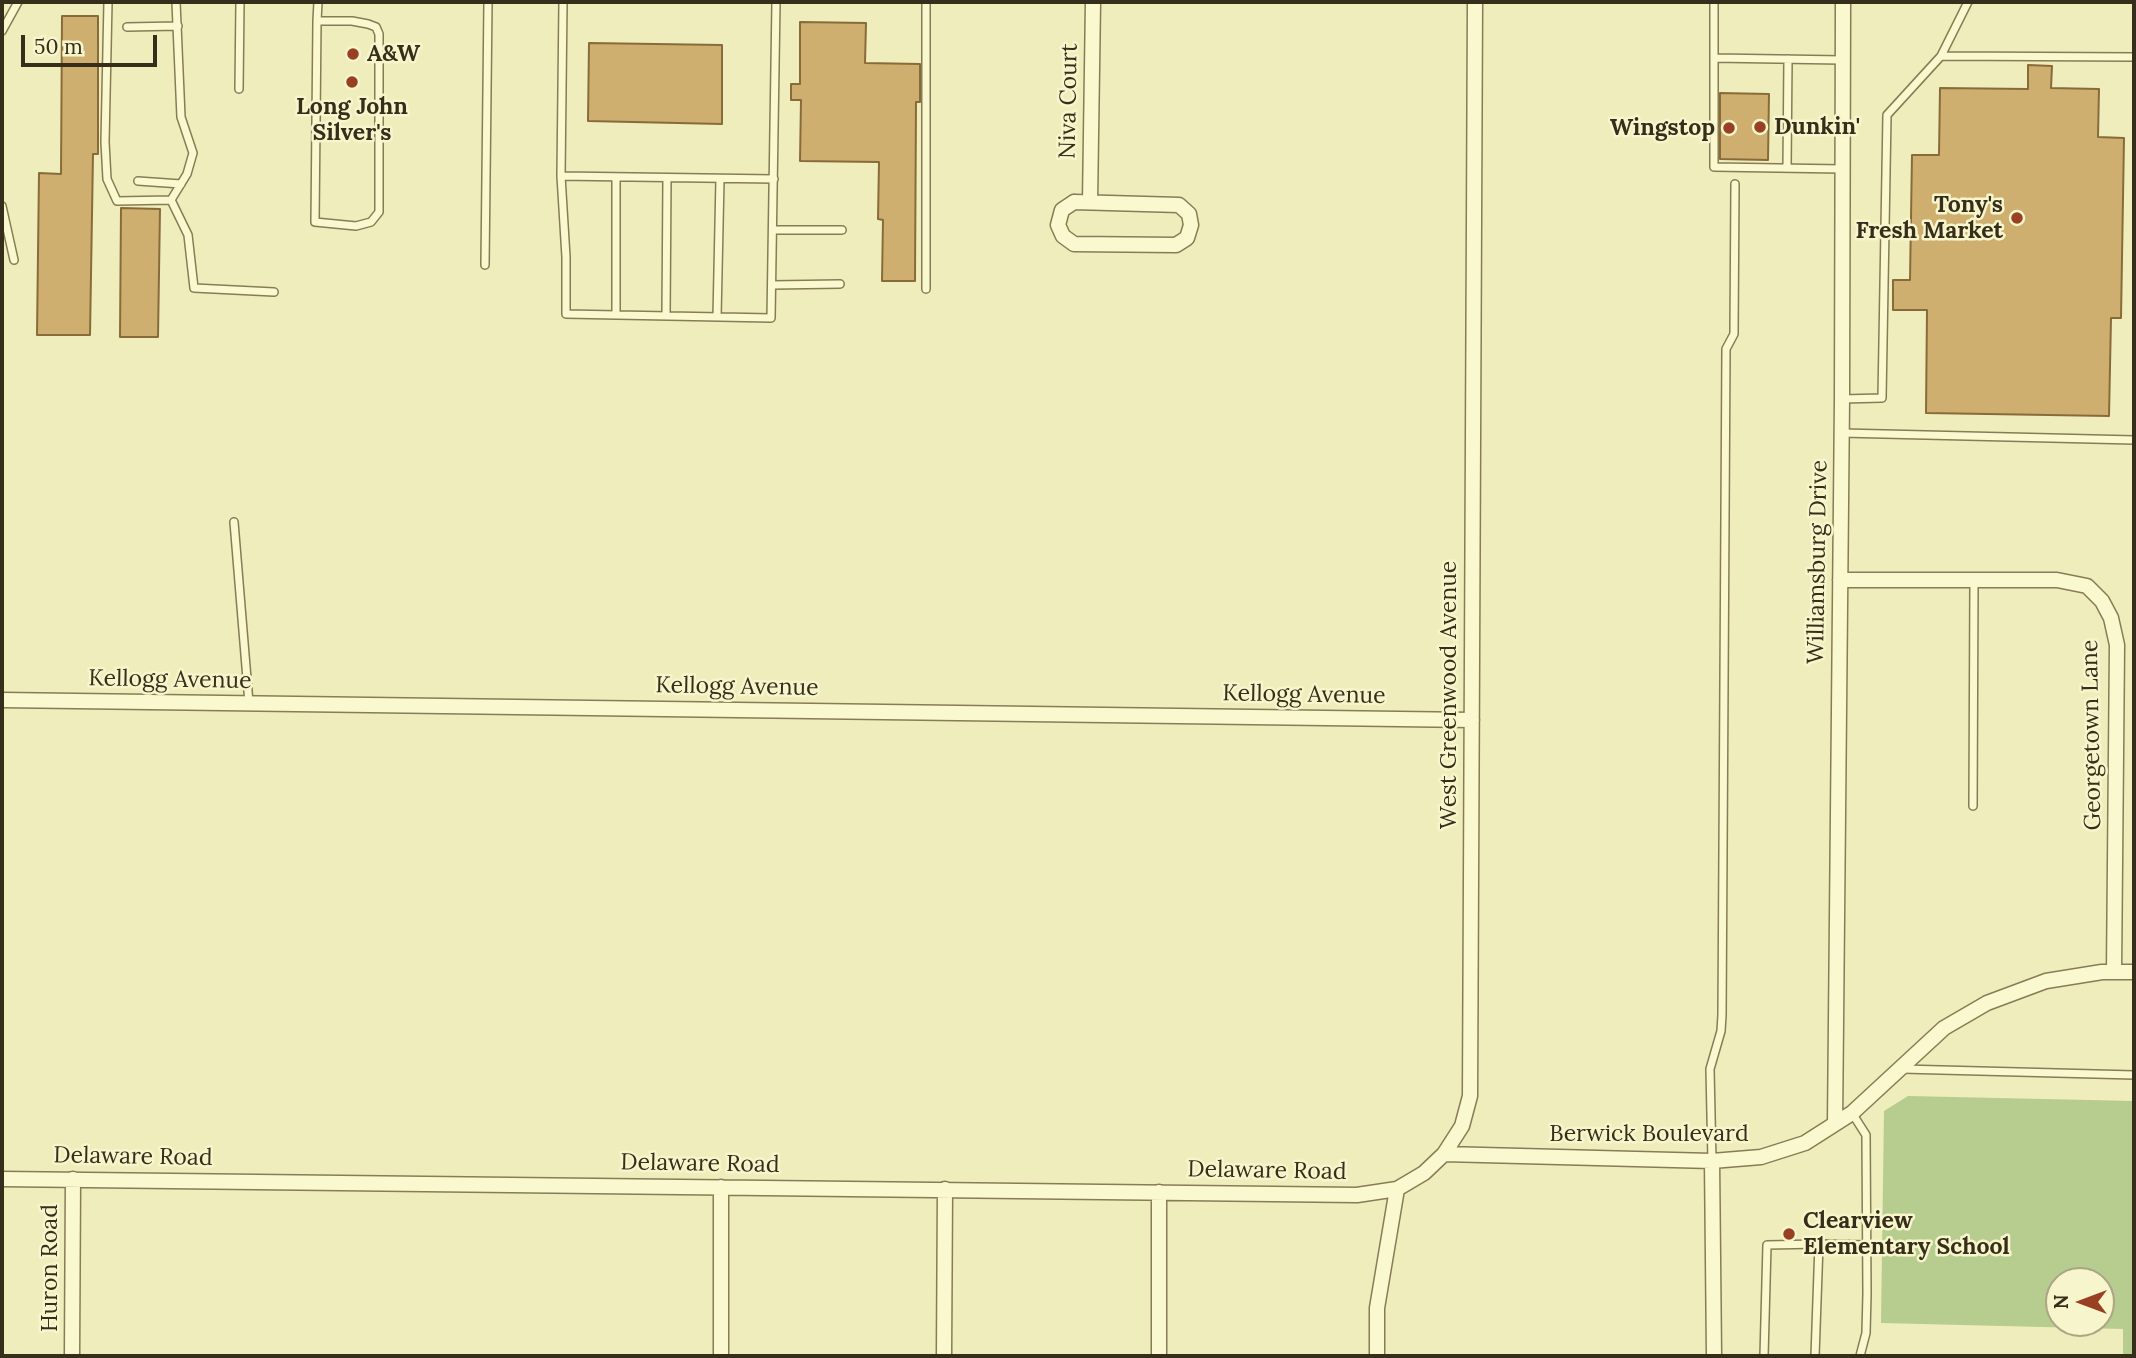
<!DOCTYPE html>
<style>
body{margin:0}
#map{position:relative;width:2136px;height:1358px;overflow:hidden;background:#efedbc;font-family:Lora,serif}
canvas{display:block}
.frame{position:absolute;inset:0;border:4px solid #362e1a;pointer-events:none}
.north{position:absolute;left:2045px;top:1267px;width:70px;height:70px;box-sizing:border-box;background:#f7f5cb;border:2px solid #aaa584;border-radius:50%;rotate:270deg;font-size:19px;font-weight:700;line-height:28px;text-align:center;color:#362e1a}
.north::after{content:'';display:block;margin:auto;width:24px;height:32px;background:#993f22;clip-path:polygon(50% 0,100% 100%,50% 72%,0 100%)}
.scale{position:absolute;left:21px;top:35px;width:136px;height:32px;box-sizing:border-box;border:4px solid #362e1a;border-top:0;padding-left:9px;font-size:21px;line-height:24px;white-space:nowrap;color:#362e1a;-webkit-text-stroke:5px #f7f5cb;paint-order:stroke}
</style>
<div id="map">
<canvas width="2136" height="1358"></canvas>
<div class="frame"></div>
<div class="north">N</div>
<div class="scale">50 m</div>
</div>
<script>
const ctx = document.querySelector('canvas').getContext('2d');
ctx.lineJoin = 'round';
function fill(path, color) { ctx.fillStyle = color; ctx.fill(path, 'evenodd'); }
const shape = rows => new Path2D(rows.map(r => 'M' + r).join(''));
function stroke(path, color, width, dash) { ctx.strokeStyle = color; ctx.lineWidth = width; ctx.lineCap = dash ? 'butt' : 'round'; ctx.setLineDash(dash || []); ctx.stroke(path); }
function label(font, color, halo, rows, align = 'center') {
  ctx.font = font + ' Lora,serif'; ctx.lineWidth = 5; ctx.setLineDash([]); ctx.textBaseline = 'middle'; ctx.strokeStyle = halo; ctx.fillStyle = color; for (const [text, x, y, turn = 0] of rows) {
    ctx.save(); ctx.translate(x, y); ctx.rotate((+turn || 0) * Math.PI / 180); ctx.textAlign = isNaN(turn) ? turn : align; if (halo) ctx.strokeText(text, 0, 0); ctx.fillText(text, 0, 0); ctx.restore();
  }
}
const green = shape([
 [1908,1096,2134,1101,2134,1356,2123,1356,2123,1329,1881,1323,1884,1111],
 [2059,1281,2101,1281,2101,1323,2059,1323]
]);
const building = shape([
 [62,16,98,16,98,154,93,154,90,335,37,335,39,173,61,174,62,16],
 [800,22,866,23,865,63,920,64,920,102,916,102,915,281,882,281,883,220,878,219,879,162,800,161,801,100,791,100,791,84,800,84,800,22],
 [589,43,722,45,722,124,588,121,589,43],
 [2028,65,2052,66,2051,88,2099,89,2098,137,2124,138,2121,318,2111,318,2109,416,1926,413,1927,310,1893,310,1893,280,1910,280,1912,155,1939,155,1940,88,2028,89,2028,65],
 [1720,93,1769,94,1768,160,1720,159,1720,93],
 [121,208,160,209,158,337,120,337,121,208]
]);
const lane = shape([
 [108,2,105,142,107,179,117,201,171,200,187,174,193,153,181,117,176,2],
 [563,2,561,176,566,257,566,314,771,318,776,2],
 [1714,2,1714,167,1842,169],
 [317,21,352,21,368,24,376,27,379,34,379,212,371,222,356,226,315,222,317,21,318,2],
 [127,27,178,26],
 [2,31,18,2],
 [1941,56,1968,2],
 [1714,58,1842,60],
 [239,89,240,2],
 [1787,168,1788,59],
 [561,176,774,179],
 [616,177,616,315],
 [138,181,181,184],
 [171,200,188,235,194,288,274,292],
 [2,206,14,260],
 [773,230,842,230],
 [485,265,488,2],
 [772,285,840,284],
 [926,289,926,2],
 [666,316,667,178],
 [717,317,720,179],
 [1842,399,1882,398,1887,115,1941,56,2134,57],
 [1842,433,2134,440],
 [234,522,249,703],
 [1973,806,1974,580],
 [1902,1069,2134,1075],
 [1852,1113,1866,1135,1867,1294,1866,1333,1860,1356],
 [1712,1161,1710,1069,1721,1031,1722,1015,1726,349,1734,334,1735,184],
 [1764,1356,1767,1245,1819,1244],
 [1815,1356,1819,1244,1867,1245]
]);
const street = shape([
 [1074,202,1179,205,1189,214,1191,225,1187,238,1176,245,1074,244,1063,236,1058,225,1062,210,1074,202],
 [1090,202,1093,2],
 [1840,580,2057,580,2087,586,2102,601,2111,618,2117,645,2114,972],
 [2,700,1472,720],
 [1835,1124,1842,399,1843,2],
 [1444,1154,1712,1161,1761,1157,1805,1143,1852,1113,1944,1028,1987,1003,2046,981,2102,972,2134,972],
 [1712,1161,1714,1356],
 [2,1179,1357,1195,1397,1189],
 [721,1187,721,1356],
 [72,1356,73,1179],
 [944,1356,945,1189],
 [1159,1356,1159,1192],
 [1377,1356,1377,1308,1397,1189,1424,1173,1444,1154,1462,1126,1470,1096,1475,2]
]);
const markers = [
 [353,54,7,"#993f22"],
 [352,82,7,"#993f22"],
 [1760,127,7,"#993f22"],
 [1729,128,7,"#993f22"],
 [2017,218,7,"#993f22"],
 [1789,1234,7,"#993f22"]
];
const poiNames = [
 ["A&W",367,54],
 ["Long John",352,107,"center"],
 ["Silver's",352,133,"center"],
 ["Dunkin'",1774,127],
 ["Wingstop",1715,128,"right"],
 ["Tony's",2003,205,"right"],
 ["Fresh Market",2003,231,"right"],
 ["Clearview",1803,1221],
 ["Elementary School",1803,1247]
];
const streetNames = [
 ["Niva Court",1069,101,-89],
 ["Williamsburg Drive",1818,562,-89],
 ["Kellogg Avenue",170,680,1],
 ["Kellogg Avenue",737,687,1],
 ["Kellogg Avenue",1304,695,1],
 ["West Greenwood Avenue",1449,695,-90],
 ["Georgetown Lane",2092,735,-91],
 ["Berwick Boulevard",1649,1134],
 ["Delaware Road",133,1157,1],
 ["Delaware Road",700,1164,1],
 ["Delaware Road",1267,1171,1],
 ["Huron Road",50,1268,-90]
];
fill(green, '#b7cd90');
fill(building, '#cfaf70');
stroke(building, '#876c3a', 2);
stroke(lane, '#877c55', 10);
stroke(street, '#877c55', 17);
stroke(lane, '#faf8cf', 7);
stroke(street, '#faf8cf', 14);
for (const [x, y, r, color] of markers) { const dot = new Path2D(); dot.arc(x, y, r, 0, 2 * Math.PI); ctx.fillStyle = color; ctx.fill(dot); stroke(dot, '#f7f5cb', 2.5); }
label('bold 23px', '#362e1a', '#f7f5cb', poiNames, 'left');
label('23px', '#362e1a', '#f7f5cb', streetNames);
</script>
